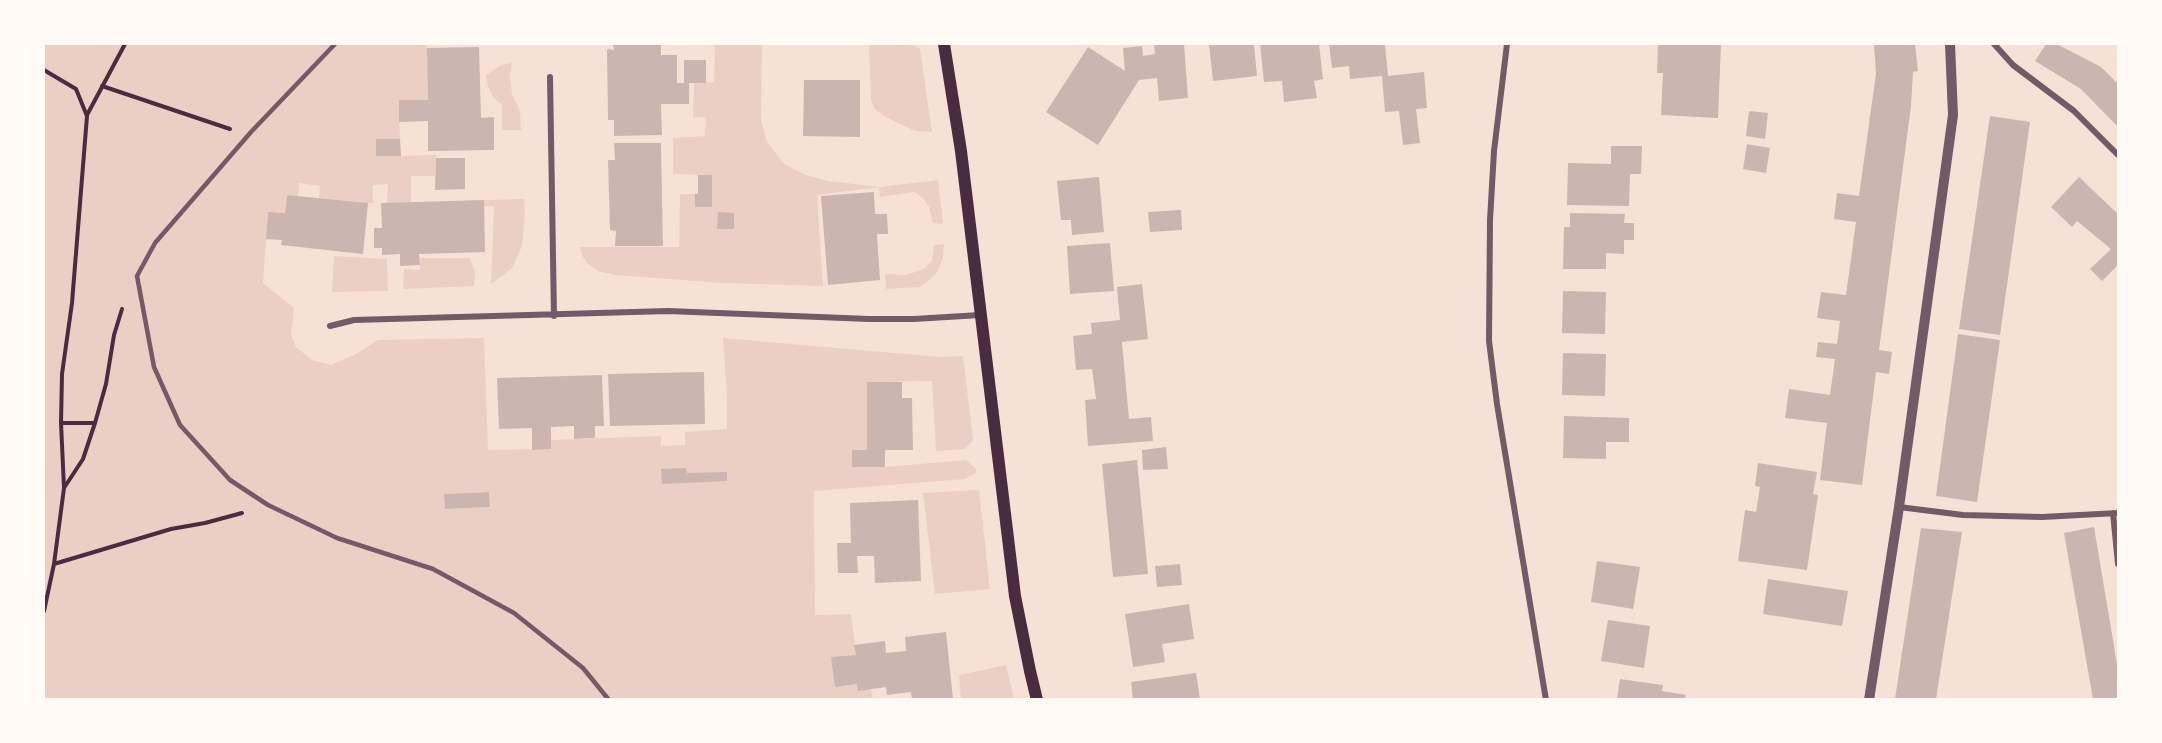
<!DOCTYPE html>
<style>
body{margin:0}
#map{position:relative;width:2162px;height:743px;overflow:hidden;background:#f7e1d7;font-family:Cabin,sans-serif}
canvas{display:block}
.frame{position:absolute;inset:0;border:45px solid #fffaf5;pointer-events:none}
</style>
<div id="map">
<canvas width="2162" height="743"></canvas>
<div class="frame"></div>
</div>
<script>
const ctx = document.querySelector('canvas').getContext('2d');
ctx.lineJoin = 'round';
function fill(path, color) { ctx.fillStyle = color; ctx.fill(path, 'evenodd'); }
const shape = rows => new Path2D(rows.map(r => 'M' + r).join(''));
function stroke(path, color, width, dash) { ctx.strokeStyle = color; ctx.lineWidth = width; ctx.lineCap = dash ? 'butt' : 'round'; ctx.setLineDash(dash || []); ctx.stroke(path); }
const green = shape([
 [44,44,427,44,428,100,399,100,400,139,377,139,401,156,436,155,435,176,411,176,411,202,387,203,388,184,373,185,373,203,368,203,319,198,320,186,299,183,298,196,287,195,285,213,268,212,263,283,294,308,291,335,296,347,312,360,331,365,354,355,378,340,484,338,488,450,551,449,551,440,661,436,661,446,685,445,685,432,727,429,727,398,723,338,939,357,963,356,973,440,965,449,936,451,932,381,867,382,867,450,852,450,852,467,885,467,966,460,976,469,976,473,965,479,814,491,815,615,851,614,856,655,832,658,835,687,857,684,871,689,873,699,44,699],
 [489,492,490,507,445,509,444,494],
 [715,44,762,44,761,120,767,142,784,164,806,175,828,181,880,187,938,180,943,224,933,223,929,207,922,197,914,192,880,197,879,187,817,195,823,286,723,283,615,275,598,271,587,263,582,255,580,247,679,247,680,194,695,194,696,207,712,207,712,175,673,174,673,138,705,136,706,117,693,117,694,83,714,82],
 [869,44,911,44,920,49,932,132,915,131,884,116,875,109,871,100],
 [512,63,510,77,512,94,520,111,521,130,502,130,502,105,494,98,488,86,486,75,501,65],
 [524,199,525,215,522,246,512,268,491,284,494,206,484,206,484,200],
 [944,244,943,259,937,272,928,281,920,287,886,289,885,274,906,275,924,269,932,261,934,245],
 [334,256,387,259,388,291,332,292],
 [420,258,469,258,475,270,474,286,403,289,404,269,420,270],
 [979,490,990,589,935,594,923,493],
 [1006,665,1014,699,961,699,959,675]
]);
const building = shape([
 [613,44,661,44,661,55,677,55,677,83,684,83,684,60,706,60,706,83,689,83,689,104,661,104,662,135,614,136,614,120,608,120,607,49,614,50],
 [1154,44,1184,44,1188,98,1159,101,1157,78,1139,80,1098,145,1046,112,1088,47,1125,71,1123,48,1142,46,1143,56,1155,54],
 [1209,44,1254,44,1257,76,1213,81],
 [1260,44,1319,44,1323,79,1314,81,1317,98,1284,102,1282,81,1264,82],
 [1329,44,1385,44,1388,76,1424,72,1427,108,1416,109,1420,143,1403,145,1399,111,1385,112,1382,76,1350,79,1349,66,1332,68],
 [1658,44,1721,44,1718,118,1661,115,1663,73,1657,73],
 [1874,44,1915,44,1918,71,1913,72,1911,106,1879,350,1892,352,1889,374,1876,372,1862,485,1820,480,1827,423,1785,418,1789,389,1830,395,1835,359,1816,357,1818,342,1837,344,1840,321,1817,318,1821,292,1846,295,1856,222,1834,219,1837,193,1859,196,1876,74],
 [2046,44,2057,44,2101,67,2118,84,2118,127,2081,89,2035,61],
 [479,47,481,118,494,117,494,150,428,151,428,121,399,122,399,100,428,100,427,48],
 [804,80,860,80,860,137,803,136],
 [1749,111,1768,113,1765,139,1746,136],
 [1990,116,2030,122,2000,335,1959,329],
 [376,139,400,139,401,156,376,156],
 [614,143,661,143,663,246,615,246,616,231,610,230,608,160,615,160],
 [1747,144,1770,148,1766,173,1743,169],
 [1611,146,1642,146,1641,174,1630,174,1629,206,1567,205,1568,163,1611,164],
 [436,158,465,158,465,189,435,190],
 [698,175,712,175,712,207,695,207,695,194,698,194],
 [1099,177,1104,232,1072,235,1071,220,1061,220,1057,181],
 [2079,177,2118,214,2118,265,2102,281,2090,269,2111,249,2077,221,2072,227,2051,207],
 [874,192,875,214,887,214,888,234,877,234,880,280,828,285,821,196],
 [287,195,368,203,363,254,281,245,282,240,266,239,268,212,285,213],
 [484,200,485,252,419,254,420,265,400,266,400,254,382,255,382,248,374,248,374,228,382,228,381,203],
 [1181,210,1182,230,1150,232,1148,212],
 [718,212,734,213,734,229,717,229],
 [1570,213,1625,214,1624,223,1634,223,1634,240,1624,240,1624,254,1606,253,1606,269,1563,269,1564,227,1570,227],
 [1110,243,1114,291,1070,294,1067,246],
 [1142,284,1148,339,1122,342,1129,419,1151,417,1153,441,1088,446,1085,400,1096,399,1092,369,1076,370,1073,336,1092,334,1091,323,1120,320,1117,287],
 [1563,291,1606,292,1605,334,1562,333],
 [1958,334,2000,340,1977,502,1936,496],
 [1563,353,1606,354,1605,396,1562,395],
 [704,372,705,424,610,426,608,374],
 [602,375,604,426,595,426,595,438,574,439,574,426,551,427,551,449,532,450,532,428,499,429,497,378],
 [867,382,902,382,902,398,912,398,913,450,885,450,885,467,852,467,852,450,867,450],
 [1564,416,1629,418,1629,442,1606,442,1606,459,1563,458],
 [1166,447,1168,469,1143,470,1142,450],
 [1137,460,1148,574,1113,577,1102,464],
 [1758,463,1817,472,1813,494,1818,495,1807,570,1738,561,1745,510,1756,512,1760,487,1755,486],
 [686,468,687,473,727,472,727,481,662,484,661,469],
 [489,492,490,507,445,509,444,494],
 [918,500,921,581,875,583,874,556,857,556,858,573,838,573,837,543,851,543,850,503],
 [2094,527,2118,670,2118,699,2093,699,2064,533],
 [1921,528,1962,532,1960,545,1936,699,1895,699],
 [1597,561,1640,567,1633,609,1591,602],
 [1180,564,1182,585,1157,587,1155,566],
 [1768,579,1848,591,1842,626,1763,614],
 [1189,604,1194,639,1162,644,1165,662,1133,667,1125,614],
 [1608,620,1650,626,1644,668,1601,661],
 [946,632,953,699,912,699,911,692,887,695,886,687,858,691,857,684,835,687,831,657,856,655,854,645,885,641,886,653,906,651,905,637],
 [1196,673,1200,699,1133,699,1131,682],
 [1620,679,1663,685,1662,691,1686,695,1685,699,1617,699]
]);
const path = shape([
 [44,70,76,89,87,116,72,303,62,374,61,423,64,488],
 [102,86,230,129],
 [87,115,125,44],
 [61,423,95,423],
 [54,564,64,488,83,459,95,423,106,384,114,335,122,309],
 [44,611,54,564,171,529,205,523,242,513]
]);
const service = shape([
 [335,44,251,132,155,243,137,276,154,367,180,425,230,480,268,505,337,538,433,569,514,613,583,668,609,700]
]);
const minor = shape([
 [1507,44,1494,151,1490,220,1489,341,1497,404,1546,700],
 [1994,44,2013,65,2074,111,2118,155],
 [550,77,554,316],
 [330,326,354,320,668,311,869,319,914,319,980,315],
 [1899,507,1963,515,2042,517,2118,513],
 [2113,513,2118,564]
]);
const tertiary = shape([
 [1869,700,1899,507,1953,115,1950,44]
]);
const secondary = shape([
 [944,44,961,151,1015,596,1030,671,1037,700]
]);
fill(green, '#ebcfc5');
fill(building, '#ccb4b1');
stroke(path, '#4a2c40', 4);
stroke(service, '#755966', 4.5);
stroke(minor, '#755966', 6);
stroke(tertiary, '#755966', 10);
stroke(secondary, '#4a2c40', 12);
</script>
